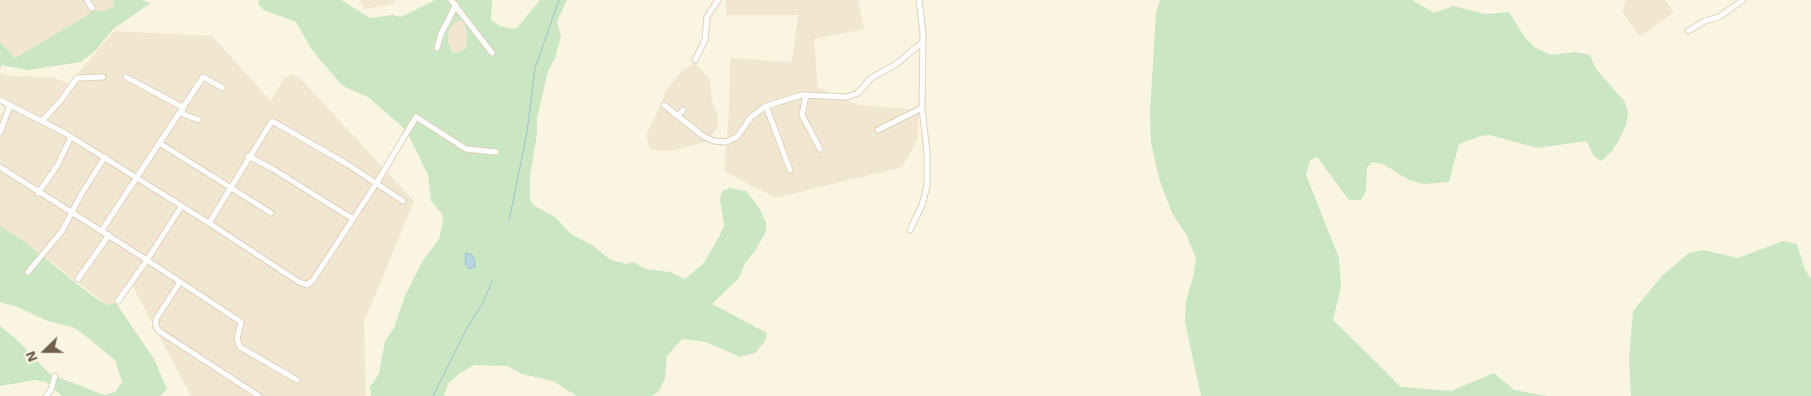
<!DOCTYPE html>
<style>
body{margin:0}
#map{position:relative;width:1811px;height:396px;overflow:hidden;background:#faf5e1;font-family:"Work Sans",sans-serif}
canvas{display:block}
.north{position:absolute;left:20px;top:326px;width:50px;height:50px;-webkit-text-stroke:4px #fdf8e7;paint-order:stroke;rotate:248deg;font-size:14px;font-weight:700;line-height:20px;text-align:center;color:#6f5e4a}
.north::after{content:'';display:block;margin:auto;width:18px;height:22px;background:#6f5e4a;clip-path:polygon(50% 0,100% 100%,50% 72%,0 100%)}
</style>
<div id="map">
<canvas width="1811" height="396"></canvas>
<div class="north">N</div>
</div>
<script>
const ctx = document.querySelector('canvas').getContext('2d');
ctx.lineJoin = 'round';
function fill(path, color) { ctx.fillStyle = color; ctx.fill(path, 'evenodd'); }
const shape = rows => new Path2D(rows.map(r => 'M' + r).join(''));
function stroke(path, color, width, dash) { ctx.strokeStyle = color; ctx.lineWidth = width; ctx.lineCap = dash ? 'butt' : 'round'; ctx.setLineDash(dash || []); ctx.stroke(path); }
const residential = shape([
 [0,0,113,0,114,6,103,11,92,11,83,18,15,58,0,42],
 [360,0,397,0,392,4,364,9],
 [725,0,858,0,864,29,814,39,818,87,858,105,918,110,918,139,902,167,776,198,724,171,729,113,730,58,792,62,798,15,727,15],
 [1626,0,1665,0,1674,12,1640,37,1622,11],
 [460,20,464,22,467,34,466,48,456,53,452,52,448,41,449,29,454,22],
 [114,31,212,36,271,101,284,78,291,74,299,77,414,201,364,322,366,396,191,396,131,283,123,298,116,303,107,305,25,242,0,226,0,116,6,107,0,102,0,73,9,76,53,77,69,84],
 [695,63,710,80,712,101,718,117,718,128,705,142,670,151,650,150,646,136,659,108,663,104,663,99,666,90,683,70]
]);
const green = shape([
 [113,0,141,0,151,3,113,29,96,50,81,62,28,70,1,65,0,73,0,42,15,58,83,18,92,11,103,11,114,6],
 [259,0,341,0,370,18,393,15,401,17,435,0,492,0,491,20,500,26,512,29,517,28,540,0,567,0,557,22,561,36,555,58,548,71,537,118,537,134,530,176,530,198,533,205,555,217,571,234,592,245,611,260,627,264,633,262,646,269,670,272,685,279,704,263,721,233,724,225,720,200,722,191,730,188,746,191,760,209,766,223,766,231,755,251,745,263,739,278,712,304,767,333,765,341,755,353,740,357,706,342,682,339,667,356,665,379,658,392,651,396,577,396,553,381,522,374,507,366,474,365,460,373,448,384,444,396,371,396,370,387,379,374,385,341,394,328,405,296,422,262,439,239,443,222,442,214,431,201,428,175,406,130,368,97,345,87,339,82,312,50,296,22,264,10,258,4],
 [460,20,464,22,467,34,466,48,456,53,452,52,448,41,449,29,454,23],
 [1160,0,1412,0,1434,13,1454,6,1485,14,1509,12,1524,36,1534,47,1551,55,1575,52,1590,55,1596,69,1625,102,1628,113,1626,125,1619,140,1612,151,1601,161,1593,155,1587,141,1537,148,1490,135,1481,136,1459,144,1449,182,1424,184,1409,180,1383,164,1373,162,1367,167,1366,191,1361,200,1349,200,1317,157,1310,160,1306,175,1339,258,1341,287,1333,320,1401,387,1451,391,1494,373,1514,390,1548,396,1201,396,1185,322,1186,301,1193,277,1196,258,1186,234,1173,215,1165,195,1159,178,1151,142,1150,112,1156,13],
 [0,226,25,242,91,295,107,305,116,303,154,359,167,389,160,396,62,396,46,382,35,380,0,386,0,326,15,338,50,374,104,395,115,392,122,382,115,360,82,333,72,327,48,321,17,307,0,302],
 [1783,241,1797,244,1805,270,1811,279,1811,396,1631,396,1629,359,1633,311,1662,276,1689,253,1703,250,1738,258]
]);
const water = shape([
 [466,253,472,255,475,260,475,267,469,269,465,264,466,253]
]);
const stream = shape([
 [509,221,527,132,535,68,559,0],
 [433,396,467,328,484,301,492,281]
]);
const street = shape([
 [87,0,92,8],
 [451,0,492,53],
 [1688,31,1705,21,1719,17,1743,0],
 [437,48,441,34,456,5],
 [695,60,705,40,707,17,718,0],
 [126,77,182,107,183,114,199,120],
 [806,95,802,115,820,149],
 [0,100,65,133,209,223,299,282,307,285,313,280,376,184,416,117,466,149,496,152],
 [664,105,703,136,714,141,726,142,737,137,751,117,766,106,802,95,847,97,858,93,871,78,896,64,923,42],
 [766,106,790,170],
 [678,116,683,110],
 [43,120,61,100,77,78,103,77],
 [878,130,922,108],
 [0,133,10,105],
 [161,144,271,213],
 [248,156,273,169,353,219],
 [0,167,147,260,118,301],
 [38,193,57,166,71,137],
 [181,207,147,260,241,322,237,339,240,347,297,380],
 [209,223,272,121,347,164,403,201],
 [102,230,203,77,223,88],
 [910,230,922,205,927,186,927,152,922,108,923,33,919,0],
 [28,272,62,231,82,193,105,157],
 [78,279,109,235],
 [180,282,156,319,156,326,159,331,259,396],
 [46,396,51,390,55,376]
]);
fill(residential, '#f1e7d1');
fill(green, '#cae6c2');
fill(water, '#b8d4e1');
stroke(water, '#9fc1d2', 1);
stroke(stream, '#9fc1d2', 1);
stroke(street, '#ddd2be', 7);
stroke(street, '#fff', 5);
</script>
